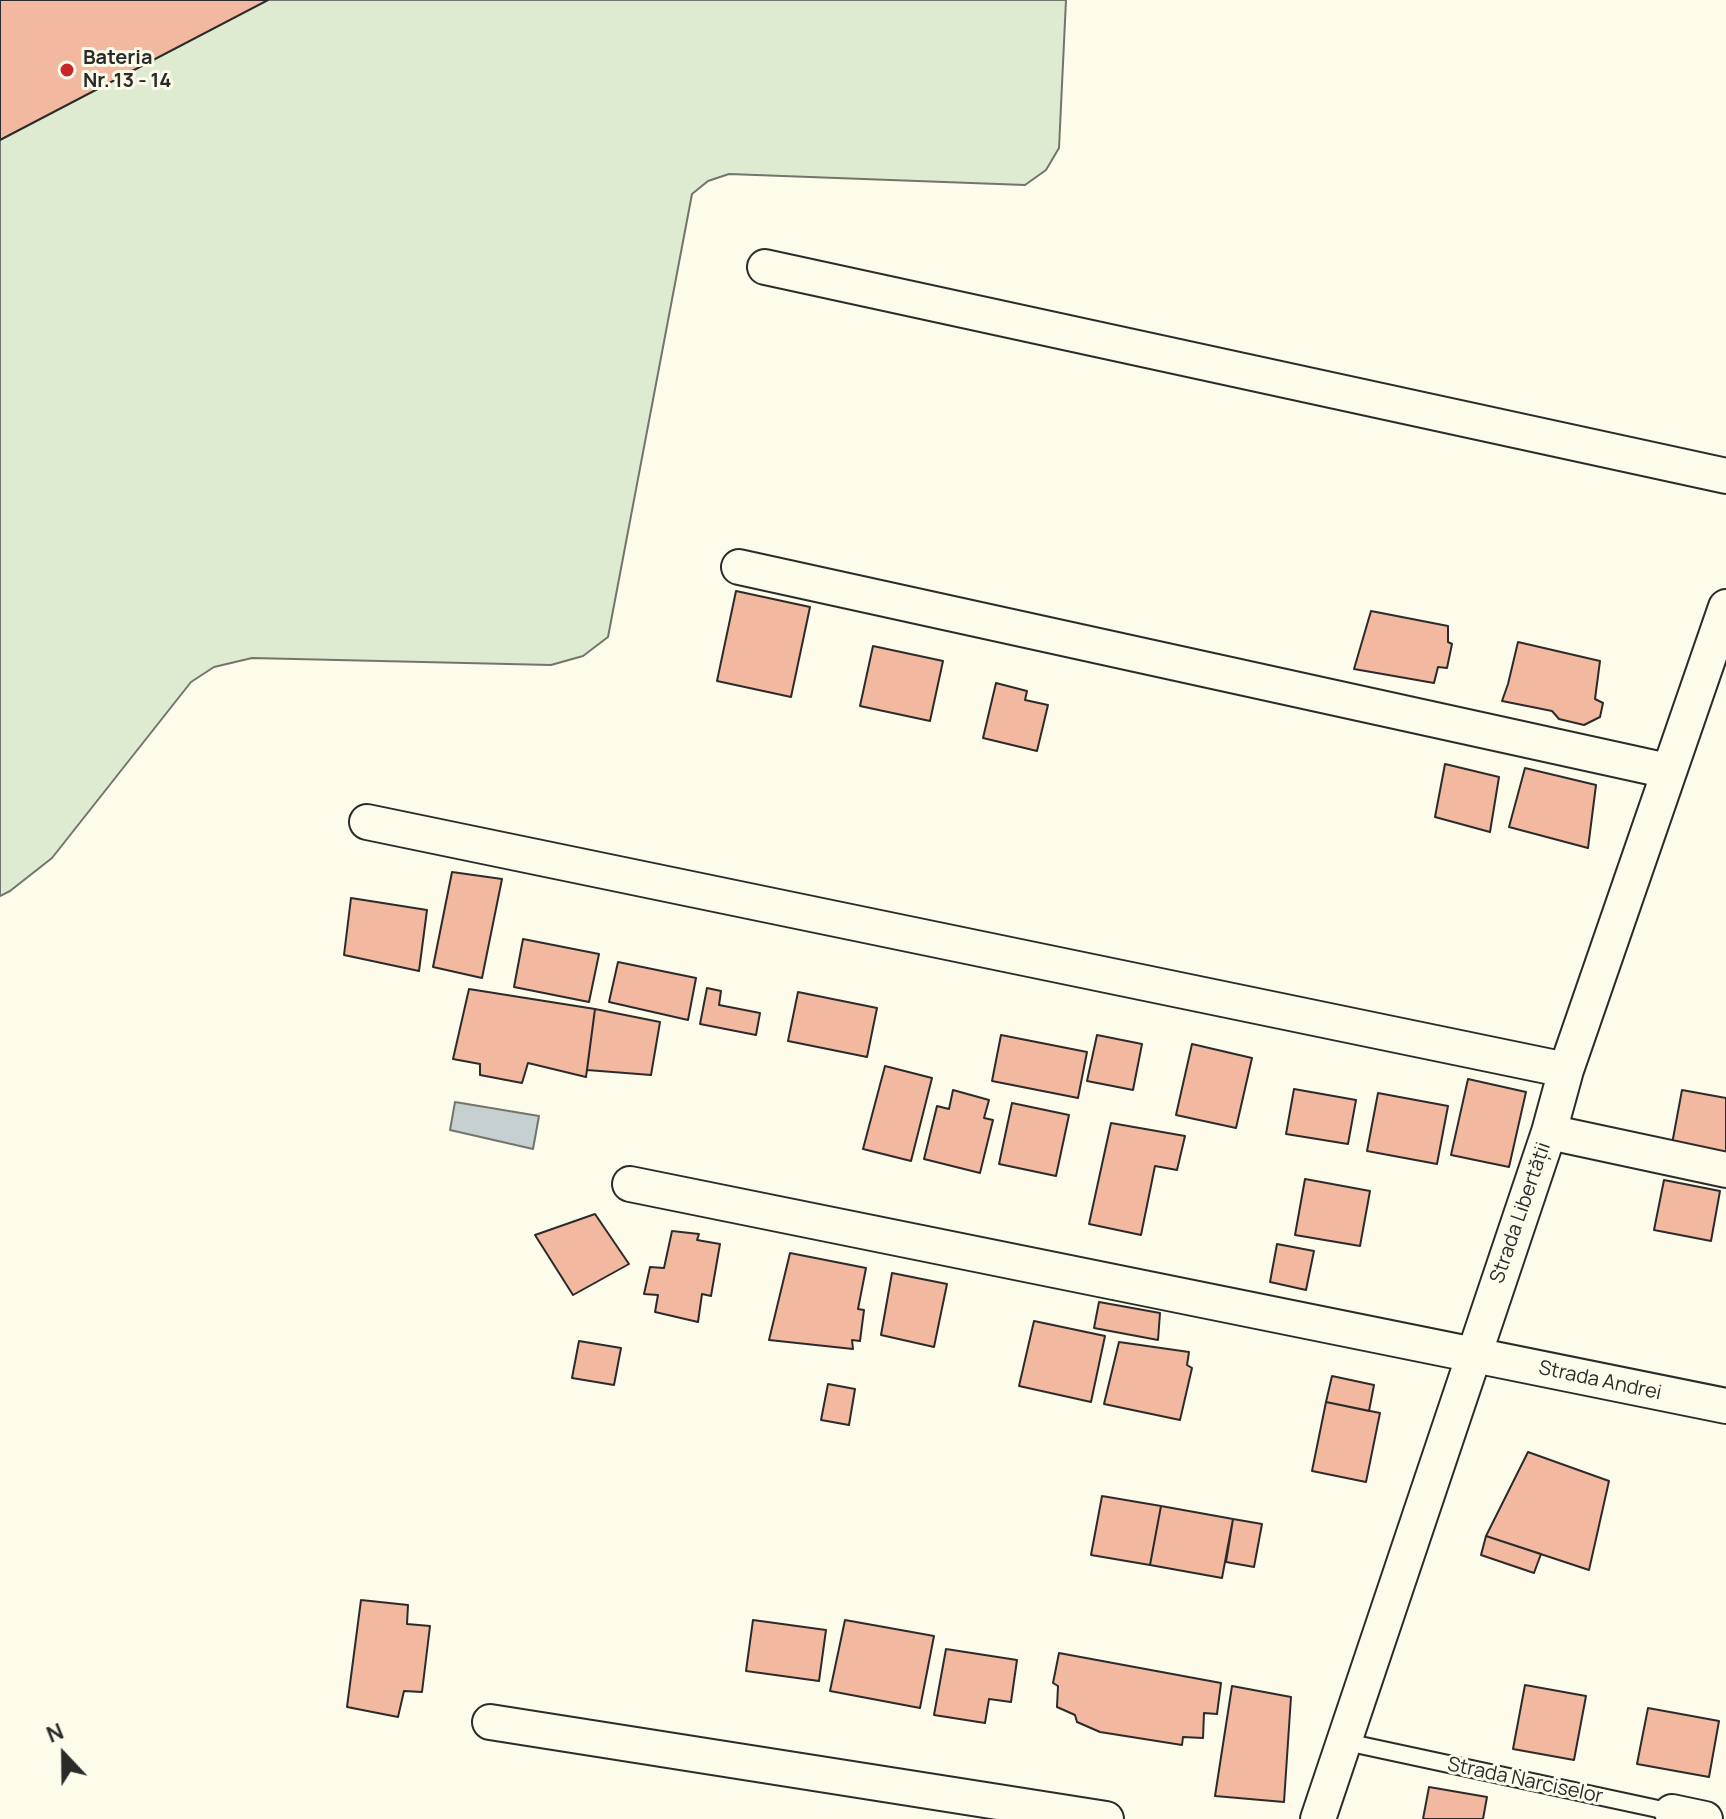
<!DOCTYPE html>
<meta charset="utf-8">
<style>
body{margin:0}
#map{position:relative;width:1726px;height:1819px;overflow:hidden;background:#fdfbea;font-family:Manrope,sans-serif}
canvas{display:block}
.north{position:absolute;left:24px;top:1715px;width:80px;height:80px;-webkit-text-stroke:6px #fdfbea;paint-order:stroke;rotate:338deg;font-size:22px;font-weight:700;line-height:32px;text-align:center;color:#2b2b2b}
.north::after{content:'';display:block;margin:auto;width:28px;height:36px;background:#2b2b2b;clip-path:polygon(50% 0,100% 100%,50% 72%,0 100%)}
</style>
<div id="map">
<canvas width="1726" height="1819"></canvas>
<div class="north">N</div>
</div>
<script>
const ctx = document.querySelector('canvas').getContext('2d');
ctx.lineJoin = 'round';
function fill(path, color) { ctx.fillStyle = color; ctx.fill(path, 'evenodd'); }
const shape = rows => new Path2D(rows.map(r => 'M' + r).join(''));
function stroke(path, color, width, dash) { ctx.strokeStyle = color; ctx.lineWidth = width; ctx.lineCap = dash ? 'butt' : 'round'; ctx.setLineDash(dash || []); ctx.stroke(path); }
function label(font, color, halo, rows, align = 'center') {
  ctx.font = font + ' Manrope,sans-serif'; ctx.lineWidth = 6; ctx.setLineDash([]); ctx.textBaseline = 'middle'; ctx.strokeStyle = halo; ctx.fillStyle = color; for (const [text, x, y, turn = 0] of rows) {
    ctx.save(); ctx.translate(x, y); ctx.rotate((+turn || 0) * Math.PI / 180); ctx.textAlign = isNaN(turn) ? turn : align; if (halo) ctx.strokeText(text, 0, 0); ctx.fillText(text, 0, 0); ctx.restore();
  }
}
const green = shape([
 [0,0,1066,0,1059,148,1046,170,1025,185,729,174,708,181,692,194,608,637,583,656,551,665,252,658,214,667,191,682,52,858,10,891,0,896,0,0]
]);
const water = shape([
 [455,1102,539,1116,533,1149,450,1130,455,1102]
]);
const building = shape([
 [0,0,268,0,0,140,0,0],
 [736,591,810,607,791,697,717,681,736,591],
 [1371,611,1448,626,1448,642,1452,644,1447,668,1438,667,1434,683,1354,669,1371,611],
 [1518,642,1600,661,1595,699,1603,703,1600,717,1584,725,1559,719,1552,711,1502,701,1508,684,1518,642],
 [873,646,943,661,930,721,860,706,873,646],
 [996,683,1027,691,1025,700,1048,705,1037,751,983,738,996,683],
 [1445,764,1499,777,1490,832,1435,817,1445,764],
 [1525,768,1596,785,1588,848,1509,827,1525,768],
 [452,872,502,879,482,978,433,967,452,872],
 [351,898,427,910,419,971,344,955,351,898],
 [523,939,599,954,589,1002,514,987,523,939],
 [618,962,696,978,688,1020,609,1002,618,962],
 [707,988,721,991,719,1005,760,1013,756,1035,700,1024,707,988],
 [469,989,595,1009,586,1077,528,1063,522,1083,480,1075,480,1064,453,1059,469,989],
 [798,992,877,1008,867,1057,788,1041,798,992],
 [595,1009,660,1022,651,1075,587,1070,595,1009],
 [1001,1035,1087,1052,1078,1098,992,1081,1001,1035],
 [1097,1035,1142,1044,1133,1090,1087,1081,1097,1035],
 [1192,1044,1252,1058,1236,1128,1176,1115,1192,1044],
 [885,1066,932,1078,911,1161,863,1149,885,1066],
 [1468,1079,1526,1092,1509,1167,1451,1155,1468,1079],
 [1294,1089,1356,1100,1348,1144,1286,1134,1294,1089],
 [953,1090,989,1100,984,1118,993,1120,980,1173,924,1159,937,1106,949,1109,953,1090],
 [1682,1090,1726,1098,1726,1154,1672,1144,1682,1090],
 [1378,1093,1448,1106,1437,1164,1367,1151,1378,1093],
 [1012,1103,1069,1115,1056,1176,999,1164,1012,1103],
 [1111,1123,1185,1136,1177,1170,1155,1166,1141,1235,1089,1224,1111,1123],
 [1305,1179,1370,1191,1360,1246,1295,1235,1305,1179],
 [1664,1180,1720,1191,1711,1241,1654,1230,1664,1180],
 [595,1214,629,1264,573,1295,535,1235,595,1214],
 [672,1231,699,1234,697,1240,720,1244,711,1296,702,1294,698,1322,655,1312,658,1295,644,1294,650,1267,664,1268,672,1231],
 [1277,1244,1314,1251,1306,1290,1270,1282,1277,1244],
 [790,1253,866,1268,858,1309,864,1310,860,1341,852,1340,853,1349,769,1340,790,1253],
 [892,1273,947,1284,934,1347,881,1335,892,1273],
 [1099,1302,1160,1313,1158,1340,1094,1328,1099,1302],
 [1034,1321,1105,1336,1091,1402,1019,1386,1034,1321],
 [579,1341,621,1348,614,1385,572,1378,579,1341],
 [1119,1342,1189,1352,1187,1365,1192,1368,1180,1420,1104,1404,1119,1342],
 [1332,1376,1374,1385,1369,1411,1326,1402,1332,1376],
 [828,1384,855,1389,849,1425,821,1420,828,1384],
 [1326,1402,1380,1413,1366,1482,1312,1471,1326,1402],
 [1528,1452,1609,1481,1589,1570,1486,1536,1528,1452],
 [1102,1496,1161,1506,1150,1565,1091,1555,1102,1496],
 [1161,1506,1233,1519,1222,1578,1150,1565,1161,1506],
 [1233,1519,1262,1524,1254,1567,1226,1562,1233,1519],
 [1486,1536,1541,1554,1534,1573,1481,1555,1486,1536],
 [361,1600,408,1605,407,1624,430,1626,422,1692,404,1691,398,1717,347,1707,361,1600],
 [753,1620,826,1630,819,1681,746,1671,753,1620],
 [845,1620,934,1636,920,1708,830,1691,845,1620],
 [946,1649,1017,1660,1011,1702,989,1699,985,1723,934,1715,946,1649],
 [1059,1653,1221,1683,1217,1714,1204,1713,1203,1738,1183,1737,1182,1745,1100,1732,1077,1722,1075,1715,1057,1707,1058,1686,1053,1683,1059,1653],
 [1525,1685,1586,1696,1574,1760,1513,1749,1525,1685],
 [1232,1686,1291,1697,1284,1802,1215,1796,1232,1686],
 [1648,1708,1719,1721,1709,1777,1637,1764,1648,1708],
 [1429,1787,1487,1797,1483,1819,1423,1819,1429,1787]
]);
const lane = shape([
 [1346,1742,1672,1812]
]);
const street = shape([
 [765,267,1726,476],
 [739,567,1668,771],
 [367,822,1566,1070],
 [1549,1132,1726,1170],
 [630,1184,1726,1406],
 [490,1722,1106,1819],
 [1672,1812,1705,1819],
 [1318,1819,1549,1132,1566,1070,1726,607]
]);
const markers = [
 [67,70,8,"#c62828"]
];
const poiNames = [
 ["Bateria",83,58],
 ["Nr. 13 - 14",83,81]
];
const streetNames = [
 ["Strada Libertății",1521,1213,-71],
 ["Strada Andrei",1600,1381,12],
 ["Strada Narciselor",1525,1781,12]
];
fill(green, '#deebd1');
stroke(green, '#74746e', 2);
fill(water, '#c7d0d0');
stroke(water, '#74746e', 2);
fill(building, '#f2b8a0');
stroke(building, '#2b2b2b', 2);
stroke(lane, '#2b2b2b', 20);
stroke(street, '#2b2b2b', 38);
stroke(lane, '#fdfbea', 16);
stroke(street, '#fdfbea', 34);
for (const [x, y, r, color] of markers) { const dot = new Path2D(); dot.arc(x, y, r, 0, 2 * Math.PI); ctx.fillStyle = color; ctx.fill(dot); stroke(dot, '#fdfbea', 3); }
label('bold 20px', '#2b2b2b', '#fdfbea', poiNames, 'left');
label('20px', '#2b2b2b', '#fdfbea', streetNames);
</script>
